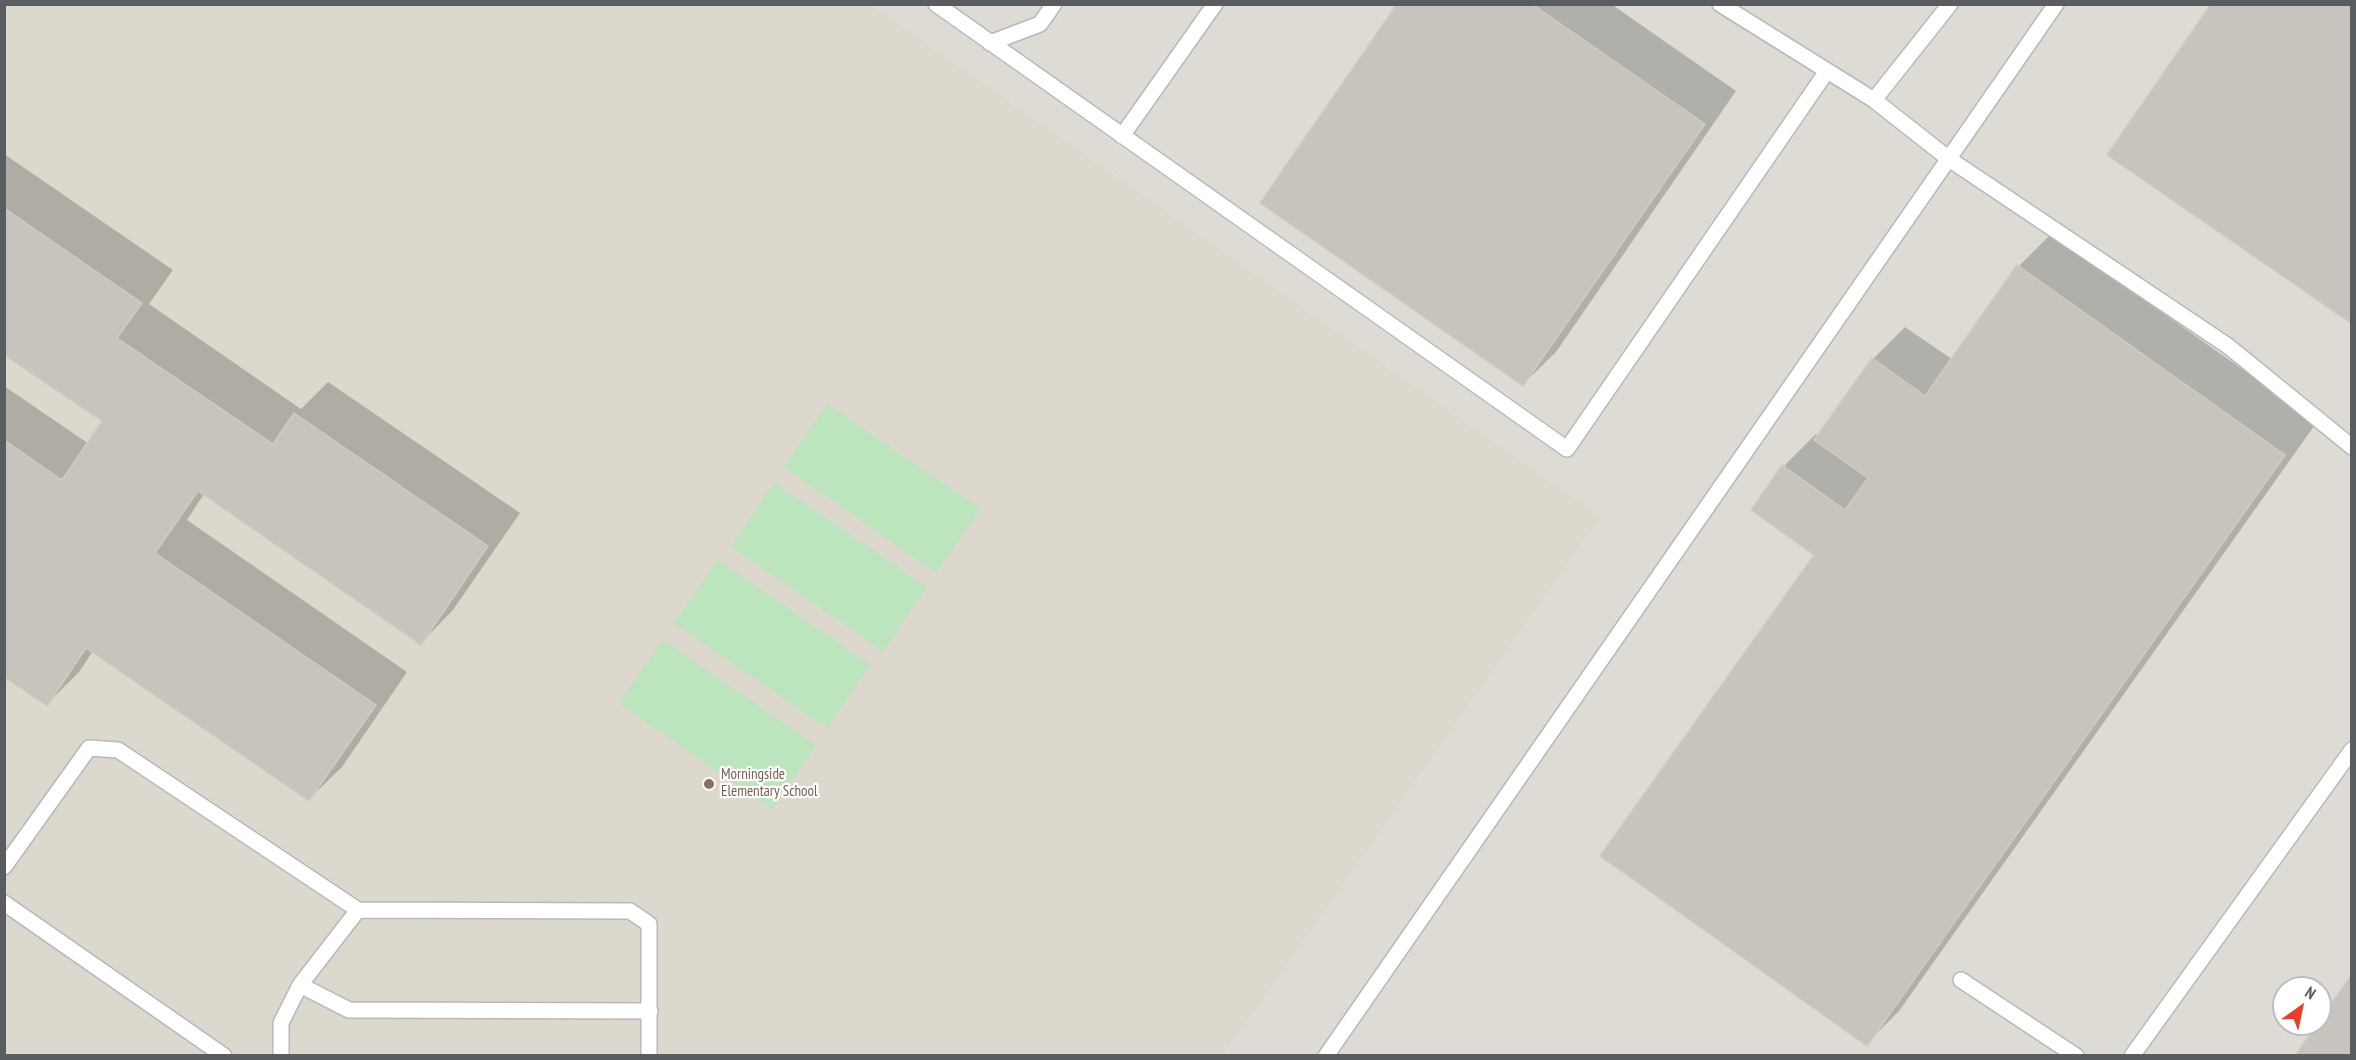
<!DOCTYPE html>
<style>
body{margin:0}
#map{position:relative;width:2356px;height:1060px;overflow:hidden;background:#ece9e0;font-family:"PT Sans Narrow",sans-serif}
canvas{display:block}
.frame{position:absolute;inset:0;border:6px solid #595c61;pointer-events:none}
.north{position:absolute;left:2272px;top:976px;width:60px;height:60px;box-sizing:border-box;background:#fff;border:2px solid #bdbec0;border-radius:50%;rotate:33deg;font-size:16px;font-weight:700;line-height:24px;text-align:center;color:#595c61}
.north::after{content:'';display:block;margin:auto;width:21px;height:27px;background:#e6402b;clip-path:polygon(50% 0,100% 100%,50% 72%,0 100%)}
</style>
<div id="map">
<canvas width="2356" height="1060"></canvas>
<div class="frame"></div>
<div class="north">N</div>
</div>
<script>
const ctx = document.querySelector('canvas').getContext('2d');
ctx.lineJoin = 'round';
function fill(path, color) { ctx.fillStyle = color; ctx.fill(path, 'evenodd'); }
const shape = rows => new Path2D(rows.map(r => 'M' + r).join(''));
function stroke(path, color, width, dash) { ctx.strokeStyle = color; ctx.lineWidth = width; ctx.lineCap = dash ? 'butt' : 'round'; ctx.setLineDash(dash || []); ctx.stroke(path); }
function label(font, color, halo, rows, align = 'center') {
  ctx.font = font + ' "PT Sans Narrow",sans-serif'; ctx.lineWidth = 4.5; ctx.setLineDash([]); ctx.textBaseline = 'middle'; ctx.strokeStyle = halo; ctx.fillStyle = color; for (const [text, x, y, turn = 0] of rows) {
    ctx.save(); ctx.translate(x, y); ctx.rotate((+turn || 0) * Math.PI / 180); ctx.textAlign = isNaN(turn) ? turn : align; if (halo) ctx.strokeText(text, 0, 0); ctx.fillText(text, 0, 0); ctx.restore();
  }
}
const industrial = shape([
 [872,5,2351,5,2351,1055,1224,1055,1601,517],
 [2284,988,2320,988,2320,1024,2284,1024]
]);
const education = shape([
 [4,5,872,5,1601,517,1224,1055,10,1055,4,1052]
]);
const green = shape([
 [827,404,980,509,936,573,784,467],
 [774,483,927,587,883,651,731,546],
 [718,560,870,665,827,728,674,623],
 [663,640,816,746,772,809,619,703]
]);
const shadow = shape([
 [1399,4,1611,4,1736,91,1556,352,1523,384],
 [4,154,173,270,149,304,301,409,328,382,520,513,453,610,421,643,204,494,187,520,407,672,342,767,309,799,93,651,79,672,47,704,4,675,4,386,89,444,104,421,4,353],
 [2051,234,2317,422,1899,1011,1866,1044,1816,555,1784,466,1816,434,1819,436,1873,359,1905,327,1953,360,2019,266]
]);
const building = shape([
 [1397,4,1532,4,1705,124,1523,386,1260,203,1397,4],
 [2211,4,2352,4,2352,324,2107,155,2211,4],
 [4,208,142,303,117,338,273,444,294,413,488,546,421,645,198,491,155,553,376,705,309,801,86,648,47,706,4,677,4,440,62,480,102,421,4,355,4,208],
 [2017,265,2285,455,1867,1046,1600,856,1814,555,1751,510,1782,465,1845,510,1868,478,1814,440,1872,358,1925,396,2017,265],
 [2352,974,2352,1056,2295,1056,2317,1024,2320,1024,2320,1020,2352,974]
]);
const service = shape([
 [936,4,1567,449,1827,71],
 [1720,4,1874,100,1949,159,2228,346,2352,447],
 [990,43,1040,24,1054,4],
 [1874,100,1950,4],
 [1122,136,1215,4],
 [4,867,89,748,118,750,358,910,630,911,649,924,649,1056],
 [4,903,224,1056],
 [1961,980,2076,1056],
 [300,985,349,1010,650,1011],
 [281,1056,281,1023,300,985,358,910],
 [1326,1056,2056,4],
 [2132,1056,2352,750]
]);
const markers = [
 [709,784,6,"#8d6e63"]
];
const educationNames = [
 ["Morningside",721,775],
 ["Elementary School",721,792]
];
fill(industrial, '#dddbd4');
fill(education, '#dcd8ce');
fill(green, '#bce4bd');
fill(shadow, '#0003');
fill(building, '#c6c4bd');
stroke(building, '#d0cbbe', 1.5);
stroke(service, '#b6b8bd', 18);
stroke(service, '#fff', 15);
for (const [x, y, r, color] of markers) { const dot = new Path2D(); dot.arc(x, y, r, 0, 2 * Math.PI); ctx.fillStyle = color; ctx.fill(dot); stroke(dot, '#fff', 2); }
label('15px', '#785e54', '#fff', educationNames, 'left');
</script>
